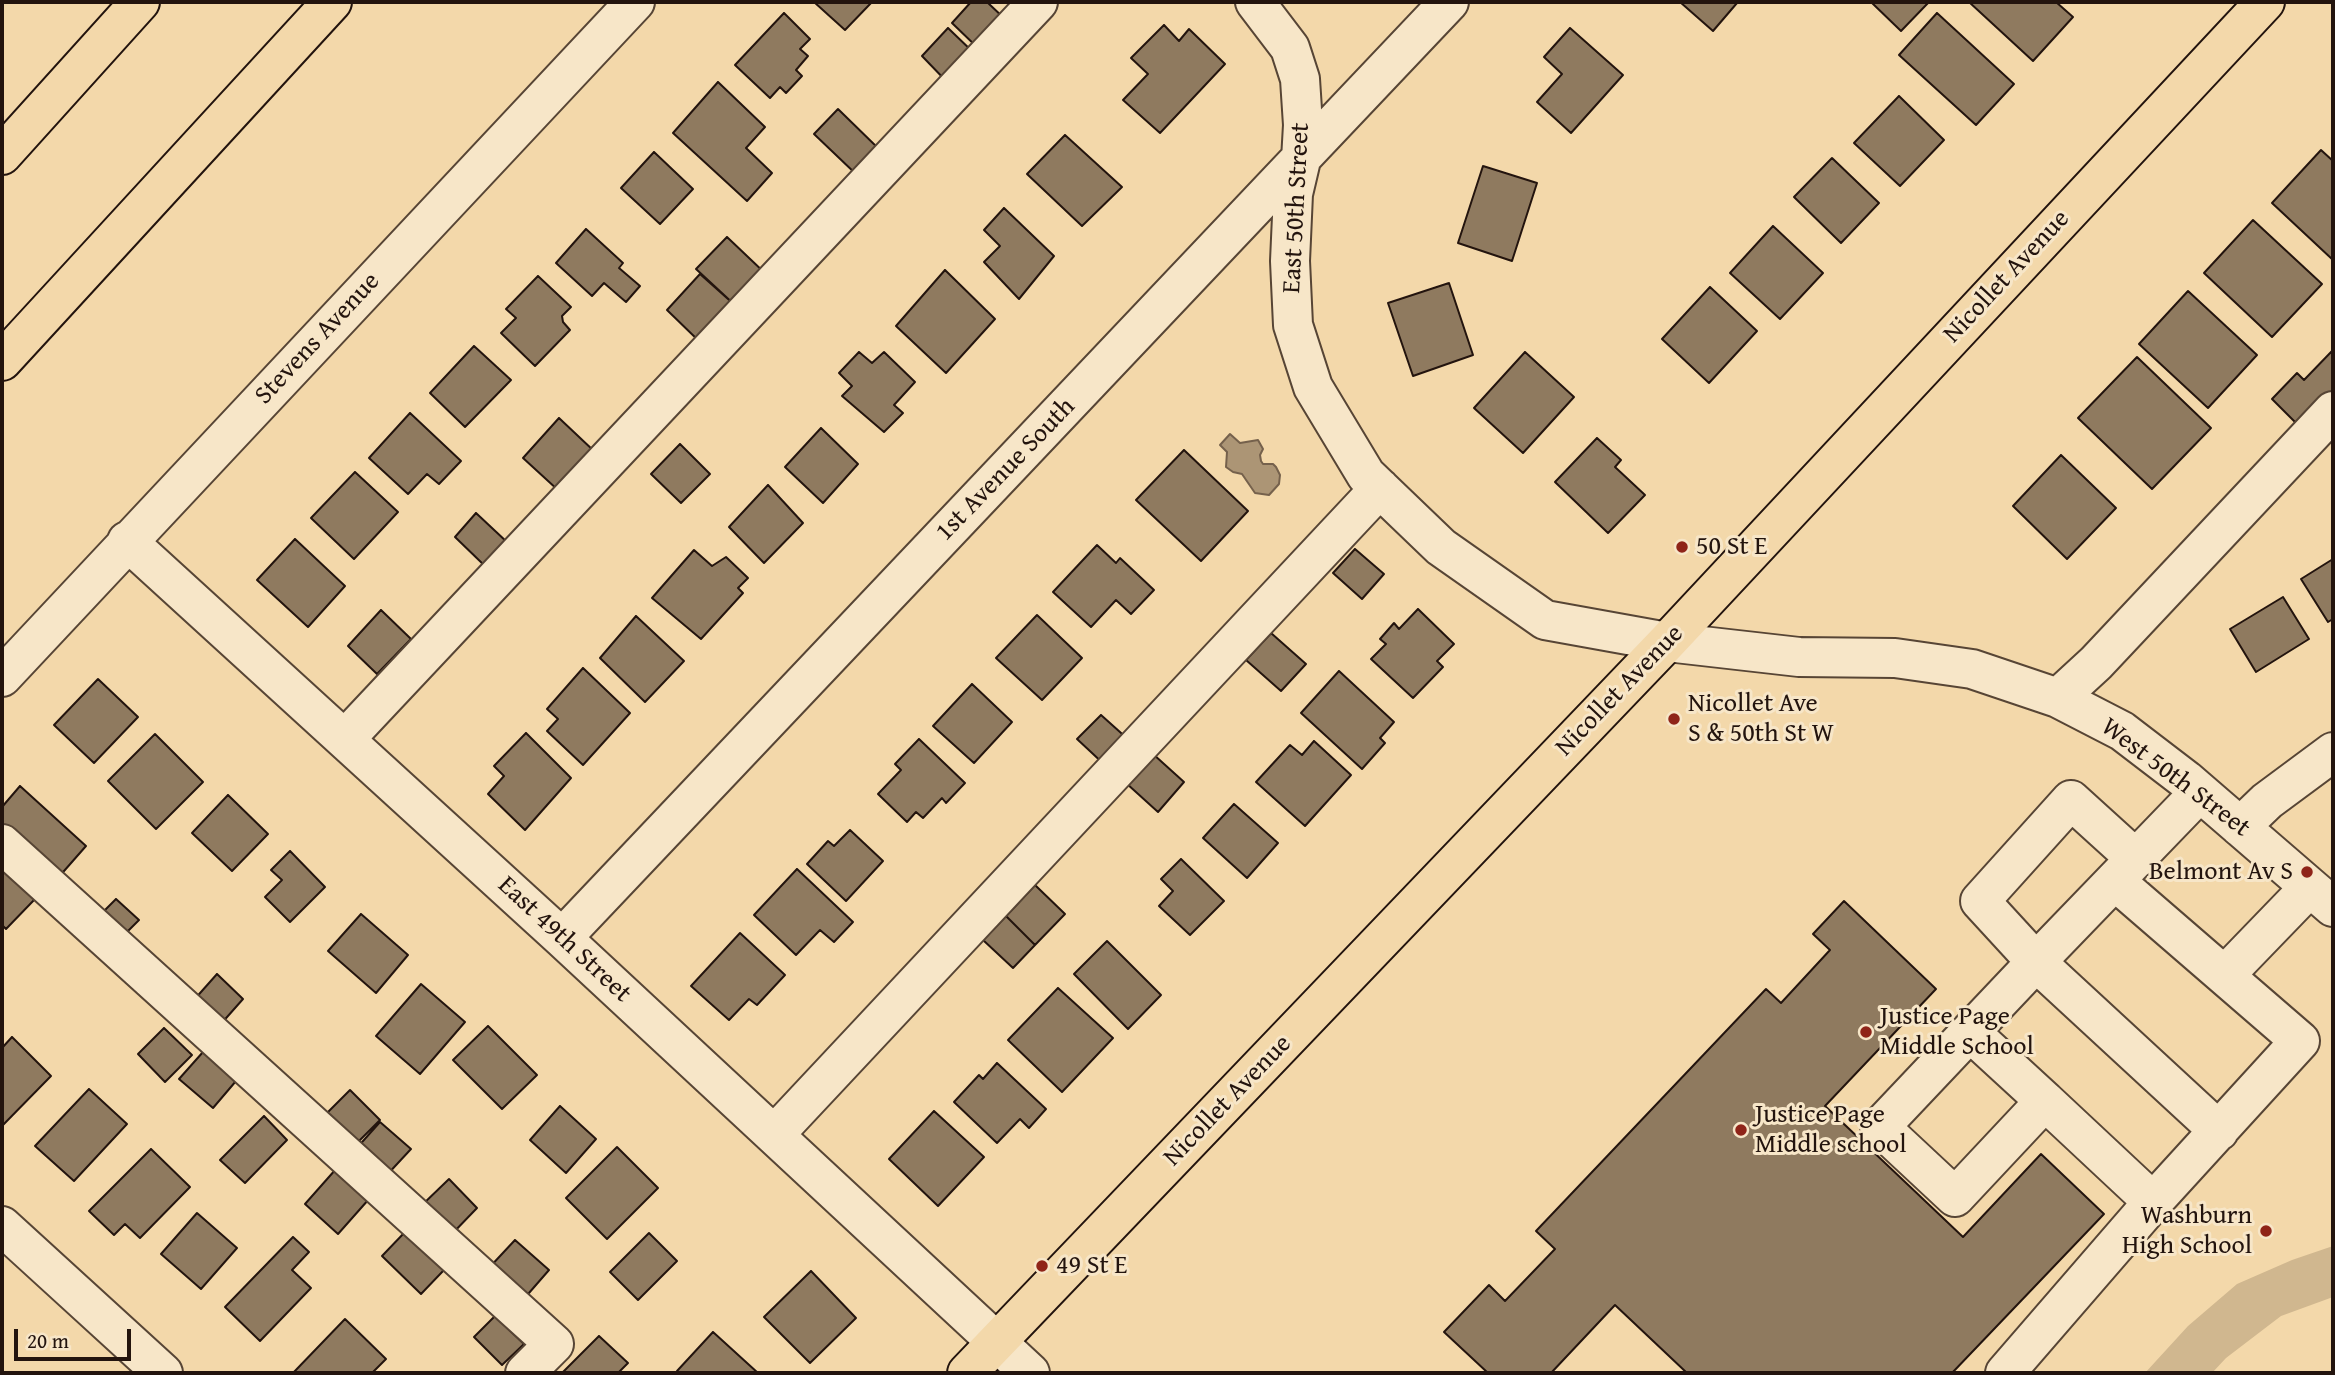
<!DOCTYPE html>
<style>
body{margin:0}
#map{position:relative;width:2335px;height:1375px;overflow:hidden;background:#f3d8aa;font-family:"Gentium Book Plus",serif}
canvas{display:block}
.frame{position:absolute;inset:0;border:4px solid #23140e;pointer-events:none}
.scale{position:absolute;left:14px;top:1329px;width:117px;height:32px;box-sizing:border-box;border:4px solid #23140e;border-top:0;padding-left:9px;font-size:21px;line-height:24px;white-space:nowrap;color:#23140e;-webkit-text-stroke:5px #f7e6c8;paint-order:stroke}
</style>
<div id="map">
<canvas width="2335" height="1375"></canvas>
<div class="frame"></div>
<div class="scale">20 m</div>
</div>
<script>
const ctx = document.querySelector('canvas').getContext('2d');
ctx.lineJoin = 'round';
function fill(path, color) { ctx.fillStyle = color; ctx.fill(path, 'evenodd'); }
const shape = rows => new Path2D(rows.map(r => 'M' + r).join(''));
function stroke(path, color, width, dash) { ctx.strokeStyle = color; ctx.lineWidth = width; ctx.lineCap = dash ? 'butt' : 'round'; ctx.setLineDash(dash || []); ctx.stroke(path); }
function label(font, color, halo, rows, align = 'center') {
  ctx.font = font + ' "Gentium Book Plus",serif'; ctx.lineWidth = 6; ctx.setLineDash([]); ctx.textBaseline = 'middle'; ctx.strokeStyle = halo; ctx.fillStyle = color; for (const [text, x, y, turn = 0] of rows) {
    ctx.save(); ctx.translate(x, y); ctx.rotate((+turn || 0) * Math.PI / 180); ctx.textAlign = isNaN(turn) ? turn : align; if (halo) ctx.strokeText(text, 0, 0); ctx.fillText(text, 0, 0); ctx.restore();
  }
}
const green = shape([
 [2333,1246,2333,1297,2281,1316,2226,1358,2212,1373,2145,1373,2188,1326,2237,1284,2292,1260]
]);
const water = shape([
 [1230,434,1240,443,1258,440,1263,449,1260,455,1261,461,1263,464,1273,464,1276,467,1280,475,1279,484,1269,495,1255,493,1242,474,1233,472,1226,467,1227,452,1220,445,1230,434]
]);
const building = shape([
 [814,2,872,2,845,30,814,2],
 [971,2,987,2,1006,20,980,50,952,23,971,2],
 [1680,2,1735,2,1737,3,1713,31,1680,2],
 [1871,2,1929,2,1901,31,1871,2],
 [1969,2,2056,2,2073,17,2033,61,1969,2],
 [784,13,810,39,800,49,808,56,796,70,802,76,786,93,780,87,770,98,735,65,784,13],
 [1937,13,2014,84,1976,125,1899,55,1937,13],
 [1164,25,1179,41,1189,29,1225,64,1160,133,1123,100,1148,74,1131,58,1164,25],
 [948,28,976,55,949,84,922,56,948,28],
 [1570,28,1623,75,1571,133,1537,102,1562,74,1544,57,1570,28],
 [718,82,765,127,746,148,772,173,747,201,673,133,718,82],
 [1899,96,1944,140,1900,186,1854,143,1899,96],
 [838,109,881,151,858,176,814,134,838,109],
 [1065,135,1122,187,1082,226,1027,174,1065,135],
 [2321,150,2333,161,2333,260,2272,203,2321,150],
 [654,152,693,189,660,224,621,188,654,152],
 [1832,158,1879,203,1841,243,1794,197,1832,158],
 [1483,166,1537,183,1512,261,1458,243,1483,166],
 [1004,208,1054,256,1019,299,984,262,1000,246,984,230,1004,208],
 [2253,220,2322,284,2272,337,2204,273,2253,220],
 [1773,226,1823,273,1780,319,1730,273,1773,226],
 [586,229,623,263,619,268,640,286,626,302,604,283,592,296,556,263,586,229],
 [727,237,768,276,737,307,696,269,727,237],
 [945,270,995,319,946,373,896,326,945,270],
 [700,274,737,307,702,344,667,310,700,274],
 [538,276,571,307,562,316,563,322,570,330,535,366,501,333,516,318,506,309,538,276],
 [1449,283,1473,355,1413,376,1388,303,1449,283],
 [1710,287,1757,331,1709,383,1662,339,1710,287],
 [2188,291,2257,355,2208,408,2139,344,2188,291],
 [474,346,511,380,465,427,430,393,474,346],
 [2332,351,2333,403,2305,432,2272,399,2297,373,2304,380,2332,351],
 [859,352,872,363,884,352,915,382,894,405,903,413,884,432,842,396,852,386,839,373,859,352],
 [1525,352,1574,397,1523,453,1474,408,1525,352],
 [2137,357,2211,428,2152,489,2078,418,2137,357],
 [410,413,461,461,439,484,427,474,408,494,369,458,410,413],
 [559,418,595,452,559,491,523,458,559,418],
 [821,428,858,464,823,503,785,467,821,428],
 [1597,438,1621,460,1615,467,1645,495,1608,533,1555,482,1597,438],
 [680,444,710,474,681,503,651,474,680,444],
 [1184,450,1248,511,1201,561,1136,500,1184,450],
 [2061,455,2116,508,2067,559,2013,506,2061,455],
 [355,472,398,512,354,559,311,518,355,472],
 [768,485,803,523,764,563,729,527,768,485],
 [476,513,508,543,486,567,455,537,476,513],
 [295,539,345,586,308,627,257,580,295,539],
 [1097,545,1116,563,1120,558,1154,590,1131,614,1116,600,1091,627,1053,592,1097,545],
 [1355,549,1384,574,1362,599,1333,573,1355,549],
 [694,550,712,566,726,557,748,578,738,588,743,593,701,639,652,598,694,550],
 [2333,559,2333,619,2328,622,2301,579,2333,559],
 [2283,597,2309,639,2256,672,2230,629,2283,597],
 [1418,609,1454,644,1437,661,1443,667,1413,698,1371,659,1386,644,1380,639,1394,623,1399,629,1418,609],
 [381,610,411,639,377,674,348,646,381,610],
 [1037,615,1082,658,1042,700,996,658,1037,615],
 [636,616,684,661,645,702,600,658,636,616],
 [1271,633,1306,664,1281,691,1246,660,1271,633],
 [583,668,630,713,583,765,547,731,558,719,547,709,583,668],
 [1339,671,1394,722,1380,738,1385,743,1362,769,1301,713,1339,671],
 [98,679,138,717,94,763,54,725,98,679],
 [972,684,1012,722,974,763,933,726,972,684],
 [1101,715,1130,741,1107,767,1077,739,1101,715],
 [526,733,571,778,525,830,488,794,504,776,494,766,526,733],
 [155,734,203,782,156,829,108,781,155,734],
 [919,739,965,783,946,803,942,798,923,818,916,812,907,822,878,794,901,770,895,764,919,739],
 [1314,741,1351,775,1305,826,1256,782,1290,745,1302,755,1314,741],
 [1153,754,1184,782,1158,812,1126,783,1153,754],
 [20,786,86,846,57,879,2,830,2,807,20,786],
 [228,795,268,834,232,871,192,833,228,795],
 [1234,804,1278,843,1247,878,1203,838,1234,804],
 [850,830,883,861,846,901,807,864,828,841,834,846,850,830],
 [290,851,325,887,290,922,265,897,282,880,271,870,290,851],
 [1181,859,1224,901,1190,935,1159,906,1173,891,1161,879,1181,859],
 [2,866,35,899,6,929,2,925,2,866],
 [797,869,853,922,834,942,820,930,796,955,754,915,797,869],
 [1035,885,1065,914,1035,945,1006,916,1035,885],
 [116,899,139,920,122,937,100,915,116,899],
 [1844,901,1936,989,1825,1106,1963,1237,2041,1154,2104,1214,1952,1373,1687,1373,1615,1305,1551,1373,1488,1373,1444,1332,1489,1285,1505,1301,1555,1249,1536,1231,1766,989,1781,1003,1830,950,1813,934,1844,901],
 [361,914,408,955,376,993,328,951,361,914],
 [1006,916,1035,945,1013,968,983,940,1006,916],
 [740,933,785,975,757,1005,749,999,729,1020,691,986,740,933],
 [1107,941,1161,995,1128,1029,1074,974,1107,941],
 [217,974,243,999,220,1025,193,1001,217,974],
 [421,984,465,1022,420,1074,376,1036,421,984],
 [1058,988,1113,1038,1062,1092,1008,1040,1058,988],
 [488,1026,537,1075,502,1109,453,1060,488,1026],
 [164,1028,192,1055,165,1082,138,1054,164,1028],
 [12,1037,51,1076,2,1126,2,1048,12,1037],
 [203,1052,236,1081,213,1108,179,1079,203,1052],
 [997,1063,1046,1109,1029,1128,1020,1119,997,1143,954,1102,979,1075,983,1079,997,1063],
 [89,1089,127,1124,74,1181,35,1146,89,1089],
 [350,1090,380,1120,351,1149,321,1119,350,1090],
 [560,1106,596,1139,566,1173,530,1140,560,1106],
 [934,1111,984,1157,938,1206,889,1159,934,1111],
 [264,1116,287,1140,245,1183,220,1160,264,1116],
 [380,1122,411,1149,385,1177,355,1150,380,1122],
 [617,1147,658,1188,607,1239,566,1198,617,1147],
 [151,1149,190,1187,140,1238,125,1224,114,1235,89,1211,151,1149],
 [336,1169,369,1199,338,1234,305,1204,336,1169],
 [449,1179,477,1208,450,1236,420,1207,449,1179],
 [197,1213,237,1248,201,1289,161,1254,197,1213],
 [405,1232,444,1270,421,1294,382,1256,405,1232],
 [649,1233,677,1261,638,1300,610,1272,649,1233],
 [293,1237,309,1252,292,1270,311,1288,260,1341,225,1307,293,1237],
 [515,1240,549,1270,522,1301,487,1270,515,1240],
 [811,1271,856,1318,810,1363,764,1317,811,1271],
 [495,1316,524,1344,502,1365,474,1337,495,1316],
 [345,1319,386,1359,372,1373,293,1373,345,1319],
 [713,1332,758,1373,680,1373,677,1371,713,1332],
 [599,1336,628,1363,618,1373,562,1373,599,1336]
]);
const minor = shape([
 [1255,2,1290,48,1300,79,1303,125,1301,160,1293,194,1290,261,1293,325,1313,387,1366,475,1441,547,1545,620,1667,642,1799,657,1895,658,1972,669,2058,698,2122,731,2186,780,2333,907],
 [127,541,562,938,1030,1373],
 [2,677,635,2],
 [2058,698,2096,663,2333,411],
 [345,739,1038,2],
 [2240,827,2267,801,2333,752],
 [2,844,554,1344,525,1373],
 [2136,859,2071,800,1980,901,2036,962,2219,1131],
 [562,938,1449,2],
 [2225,975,2310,887],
 [1971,1033,2045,1101],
 [774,1135,1380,488],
 [2153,1202,2045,1101,1955,1197,1880,1127,2036,962,2200,792],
 [2,1226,163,1373],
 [2005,1373,2153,1202,2300,1041,2115,881]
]);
const major = shape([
 [967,1373,1667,642,2265,2]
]);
const highway = shape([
 [2,155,140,2],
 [2,361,332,2]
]);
const markers = [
 [1682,547,7,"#8f2418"],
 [1674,719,7,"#8f2418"],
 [2307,872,7,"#8f2418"],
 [1866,1032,7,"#8f2418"],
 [1741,1130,7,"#8f2418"],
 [2266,1231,7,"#8f2418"],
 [1042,1266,7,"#8f2418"]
];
const streetNames = [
 ["East 50th Street",1297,208,-87],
 ["Nicollet Avenue",2007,277,-47],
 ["Stevens Avenue",318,339,-47],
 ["1st Avenue South",1006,470,-46],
 ["Nicollet Avenue",1620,691,-46],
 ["West 50th Street",2175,778,37],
 ["East 49th Street",564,940,43],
 ["Nicollet Avenue",1228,1101,-46]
];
const poiNames = [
 ["50 St E",1696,547],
 ["Nicollet Ave",1688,704],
 ["S & 50th St W",1688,734],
 ["Belmont Av S",2293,872,"right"],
 ["Justice Page",1880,1017],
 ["Middle School",1880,1047],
 ["Justice Page",1755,1115],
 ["Middle school",1755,1145],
 ["Washburn",2252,1216,"right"],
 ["High School",2252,1246,"right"],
 ["49 St E",1056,1266]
];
fill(green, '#d0b78f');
fill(water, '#ac9575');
stroke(water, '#75614c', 2);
fill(building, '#8f7a5f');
stroke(building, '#23140e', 2);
stroke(minor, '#574535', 42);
stroke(major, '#23140e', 42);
stroke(highway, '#23140e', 42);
stroke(minor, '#f7e6c8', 38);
stroke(major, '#f3d8aa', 38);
stroke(highway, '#f3d8aa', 38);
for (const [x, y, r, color] of markers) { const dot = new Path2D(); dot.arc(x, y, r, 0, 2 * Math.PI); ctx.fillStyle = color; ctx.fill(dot); stroke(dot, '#f7e6c8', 2.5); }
label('26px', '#23140e', '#f7e6c8', streetNames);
label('26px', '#23140e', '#f7e6c8', poiNames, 'left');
</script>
